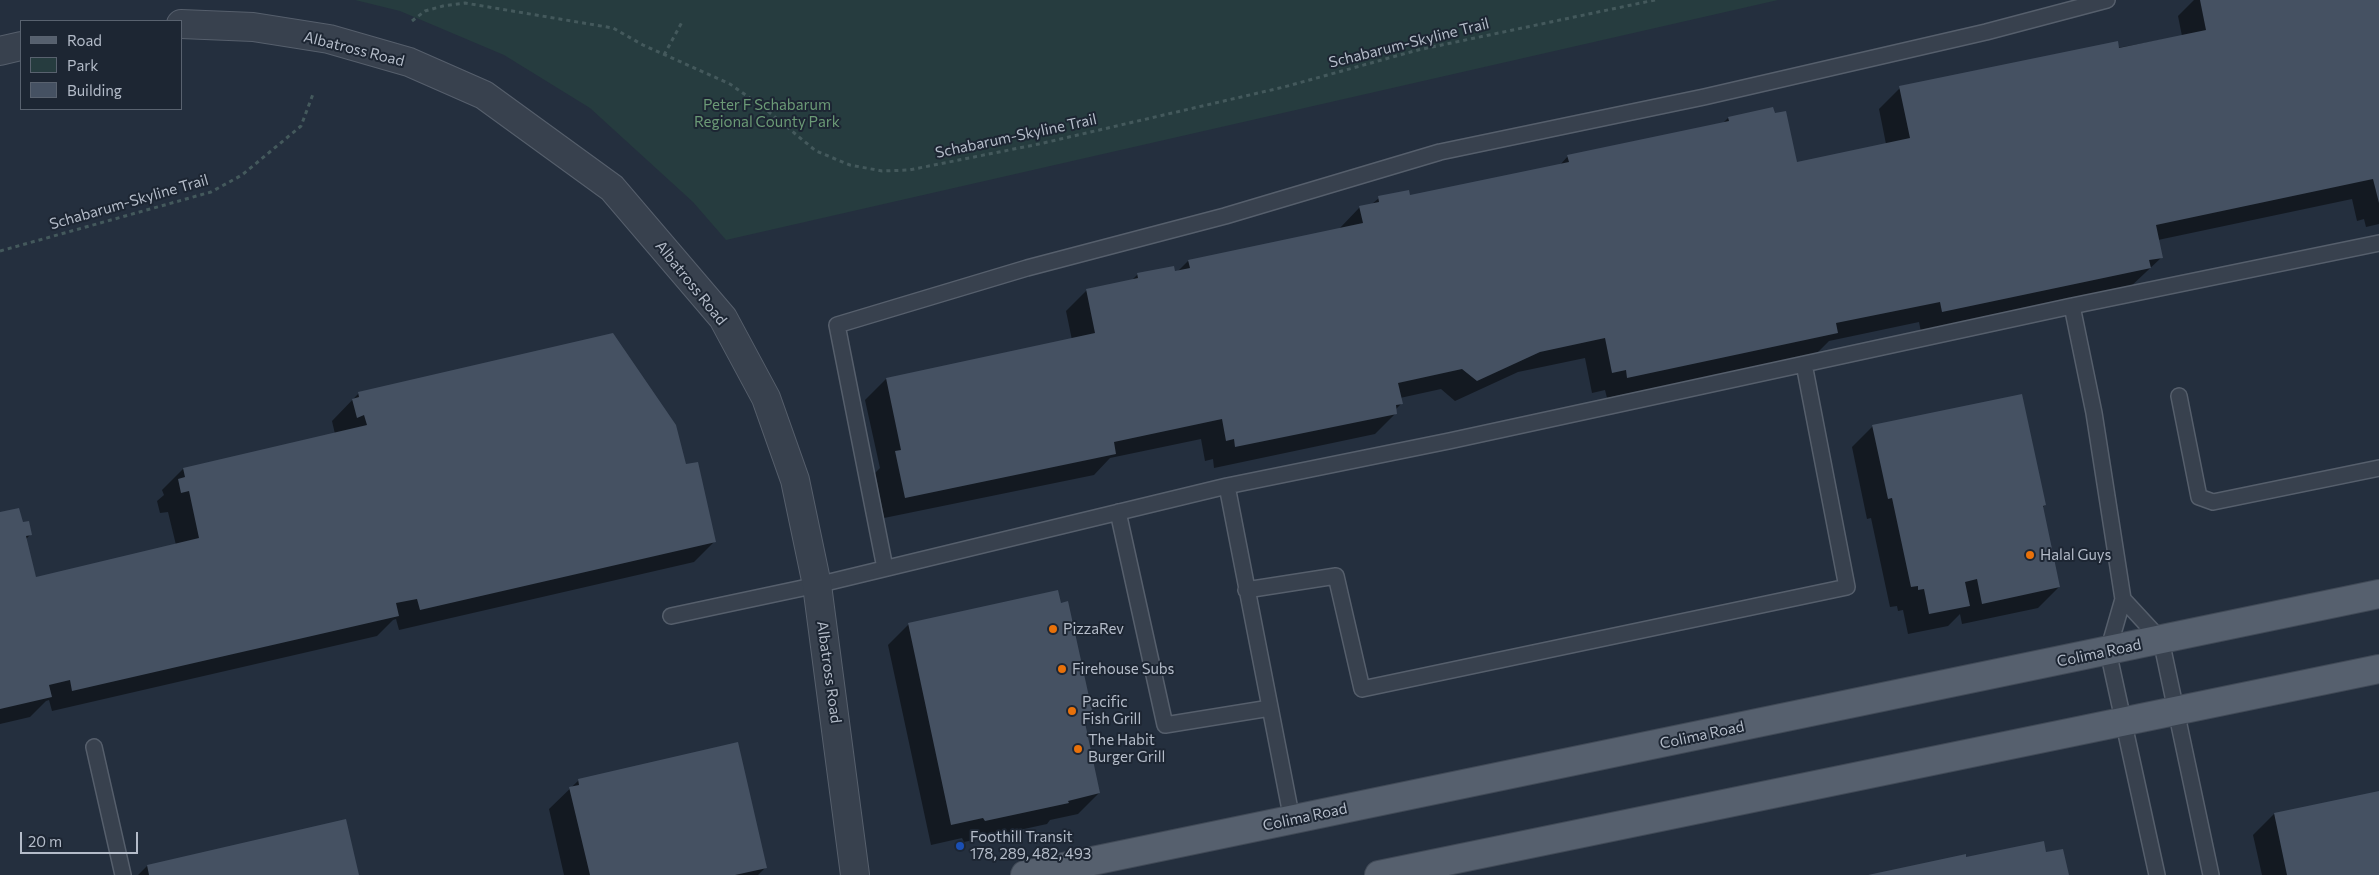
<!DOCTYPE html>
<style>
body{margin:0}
#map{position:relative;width:2379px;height:875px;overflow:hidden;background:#242f3e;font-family:Commissioner,sans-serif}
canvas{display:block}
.legend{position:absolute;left:20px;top:20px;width:162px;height:90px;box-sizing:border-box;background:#1d2633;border:1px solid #59626f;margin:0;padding:6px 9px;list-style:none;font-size:15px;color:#b4bcc9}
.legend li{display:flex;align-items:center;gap:10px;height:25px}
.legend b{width:25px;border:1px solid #59626f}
.scale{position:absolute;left:20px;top:832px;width:118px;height:22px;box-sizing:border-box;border:2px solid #b4bcc9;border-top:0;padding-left:6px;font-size:15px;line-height:18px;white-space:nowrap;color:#b4bcc9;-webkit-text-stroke:4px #1d2633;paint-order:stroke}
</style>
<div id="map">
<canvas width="2379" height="875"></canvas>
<ul class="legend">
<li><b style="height:6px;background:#56606e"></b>Road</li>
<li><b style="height:14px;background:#263c3f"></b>Park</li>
<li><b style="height:14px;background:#455162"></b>Building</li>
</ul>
<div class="scale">20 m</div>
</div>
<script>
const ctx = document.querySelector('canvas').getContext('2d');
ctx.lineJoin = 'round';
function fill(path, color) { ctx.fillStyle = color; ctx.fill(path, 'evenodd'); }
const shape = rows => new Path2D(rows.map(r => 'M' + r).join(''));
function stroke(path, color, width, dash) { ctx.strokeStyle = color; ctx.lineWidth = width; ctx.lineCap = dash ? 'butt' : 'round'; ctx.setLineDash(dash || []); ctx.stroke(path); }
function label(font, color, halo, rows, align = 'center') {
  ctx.font = font + ' Commissioner,sans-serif'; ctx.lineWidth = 4; ctx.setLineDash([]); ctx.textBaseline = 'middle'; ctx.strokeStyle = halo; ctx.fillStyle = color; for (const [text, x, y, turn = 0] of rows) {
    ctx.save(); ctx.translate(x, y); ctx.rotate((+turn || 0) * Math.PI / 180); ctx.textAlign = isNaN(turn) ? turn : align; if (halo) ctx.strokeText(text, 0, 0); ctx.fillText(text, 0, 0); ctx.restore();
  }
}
const green = shape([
 [355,0,1778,0,726,240,693,202,590,108,504,55,400,11]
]);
const shadow = shape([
 [2194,0,2379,0,2379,224,2366,227,2364,219,2357,221,2352,199,2158,240,2162,257,2128,289,1921,332,1919,322,1829,341,1816,354,1607,398,1605,390,1592,393,1585,358,1518,372,1455,401,1441,389,1400,398,1401,404,1395,410,1396,413,1375,434,1214,468,1213,459,1205,461,1201,439,1110,458,1094,475,884,518,875,473,880,468,865,400,886,379,1072,340,1066,311,1087,290,1131,281,1138,274,1178,271,1188,261,1339,229,1360,207,1372,204,1379,198,1409,196,1560,165,1568,156,1722,124,1728,118,1796,163,1886,144,1879,109,1900,88,2182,36,2178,16],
 [359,393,685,466,715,541,694,562,399,630,396,619,393,620,377,636,52,711,49,700,46,701,30,717,0,724,0,513,22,524,30,535,26,539,35,578,176,545,168,512,160,513,157,501,164,495,162,490,183,469,335,434,332,421],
 [1873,426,2045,505,2042,508,2059,587,2038,608,1962,624,1960,614,1948,626,1908,634,1903,610,1898,611,1897,606,1890,607,1871,518,1867,519,1852,447],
 [909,624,1091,715,1084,723,1099,793,1078,814,1050,820,1047,824,964,842,962,838,931,845,888,645],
 [579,780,766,867,758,875,564,875,549,809],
 [2379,793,2379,875,2262,875,2253,835,2274,814],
 [147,866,358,875,138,875]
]);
const building = shape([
 [2200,0,2379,0,2379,203,2373,179,2156,225,2163,258,2149,260,2151,268,1942,312,1940,302,1836,323,1838,333,1627,378,1626,370,1612,373,1605,338,1540,352,1477,381,1462,369,1398,383,1403,404,1396,405,1397,414,1235,447,1234,439,1226,441,1222,419,1114,442,1116,454,905,498,895,451,901,450,886,378,1095,333,1086,289,1138,278,1137,273,1174,266,1175,271,1190,268,1188,260,1363,223,1359,206,1379,202,1378,196,1409,190,1410,195,1569,162,1567,155,1729,121,1728,117,1773,107,1775,113,1786,111,1797,162,1910,138,1899,86,2118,41,2119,48,2206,30],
 [613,333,676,425,686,464,698,462,716,542,420,610,417,599,396,603,399,616,72,691,70,680,49,685,52,697,0,709,0,512,19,508,23,522,29,521,32,535,26,536,36,577,199,538,189,491,181,493,178,479,185,477,183,468,367,425,364,415,357,418,352,399,359,397,358,392],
 [2022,394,2046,505,2043,506,2060,587,1982,604,1977,579,1965,582,1970,606,1929,614,1924,589,1918,590,1918,586,1911,587,1892,498,1888,499,1872,425],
 [1058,590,1061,603,1068,601,1093,715,1084,718,1100,793,1068,801,1069,803,985,821,983,818,951,825,908,623],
 [738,742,767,868,735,875,590,875,569,787,579,785,578,779],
 [2379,791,2379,875,2287,875,2274,813],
 [346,819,359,875,149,875,147,865],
 [2044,841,2046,852,2063,849,2069,875,1868,875,1966,854,1966,857]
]);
const path = shape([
 [412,21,425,11,443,6,465,3,613,28,643,45,730,84,764,108,816,151,850,165,882,171,909,170,1039,144,1284,87,1418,50,1655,0],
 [664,55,682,22],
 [0,251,211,192,242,175,301,126,313,94]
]);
const lane = shape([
 [2072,306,2379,243],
 [2179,396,2199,497,2213,502,2379,468],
 [1118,512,1165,725,1270,708],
 [885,568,837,325,1027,268,1225,216,1440,152,1704,97,1986,32,2107,0],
 [1246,590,1336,576,1362,689,1847,587,1804,364],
 [2123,599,2161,640,2211,875],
 [671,616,817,585,1227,486],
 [94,747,123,875],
 [1292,820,1227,486,1449,441,2072,306,2094,413,2123,599,2108,651,2157,875]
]);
const street = shape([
 [181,24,253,27,329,39,409,62,484,95,612,188,723,318,766,398,795,480,817,585,855,875],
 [0,51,21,46]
]);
const primary = shape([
 [1025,875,2379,594],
 [1379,875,2379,669]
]);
const markers = [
 [2030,555,5,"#e8710a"],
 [1053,629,5,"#e8710a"],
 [1062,669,5,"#e8710a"],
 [1072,711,5,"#e8710a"],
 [1078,749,5,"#e8710a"],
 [960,846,5,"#1a4fb4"]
];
const streetNames = [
 ["Schabarum-Skyline Trail",1409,43,-14],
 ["Albatross Road",354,49,14],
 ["Schabarum-Skyline Trail",1016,136,-12],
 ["Schabarum-Skyline Trail",129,202,-16],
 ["Albatross Road",691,283,51],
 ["Colima Road",2099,653,-12],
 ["Albatross Road",829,672,82],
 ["Colima Road",1702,735,-12],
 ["Colima Road",1305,817,-12]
];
const parkNames = [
 ["Peter F Schabarum",767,105],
 ["Regional County Park",767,122]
];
const poiNames = [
 ["Halal Guys",2040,555],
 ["PizzaRev",1063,629],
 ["Firehouse Subs",1072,669],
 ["Pacific",1082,702],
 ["Fish Grill",1082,719],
 ["The Habit",1088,740],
 ["Burger Grill",1088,757],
 ["Foothill Transit",970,837],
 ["178, 289, 482, 493",970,854]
];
fill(green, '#263c3f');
fill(shadow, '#0007');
fill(building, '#455162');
stroke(lane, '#565f6c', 18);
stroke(street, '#565f6c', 30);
stroke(primary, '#414a57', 30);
stroke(path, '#44595c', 3, [4, 4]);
stroke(lane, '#38414e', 15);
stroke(street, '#38414e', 28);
stroke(primary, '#56606e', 28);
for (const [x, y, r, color] of markers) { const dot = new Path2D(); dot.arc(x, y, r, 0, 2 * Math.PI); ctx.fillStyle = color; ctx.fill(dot); stroke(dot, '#1d2633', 2); }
label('15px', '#b4bcc9', '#1d2633', streetNames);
label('15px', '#6b9a76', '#1d2633', parkNames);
label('15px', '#b4bcc9', '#1d2633', poiNames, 'left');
</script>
